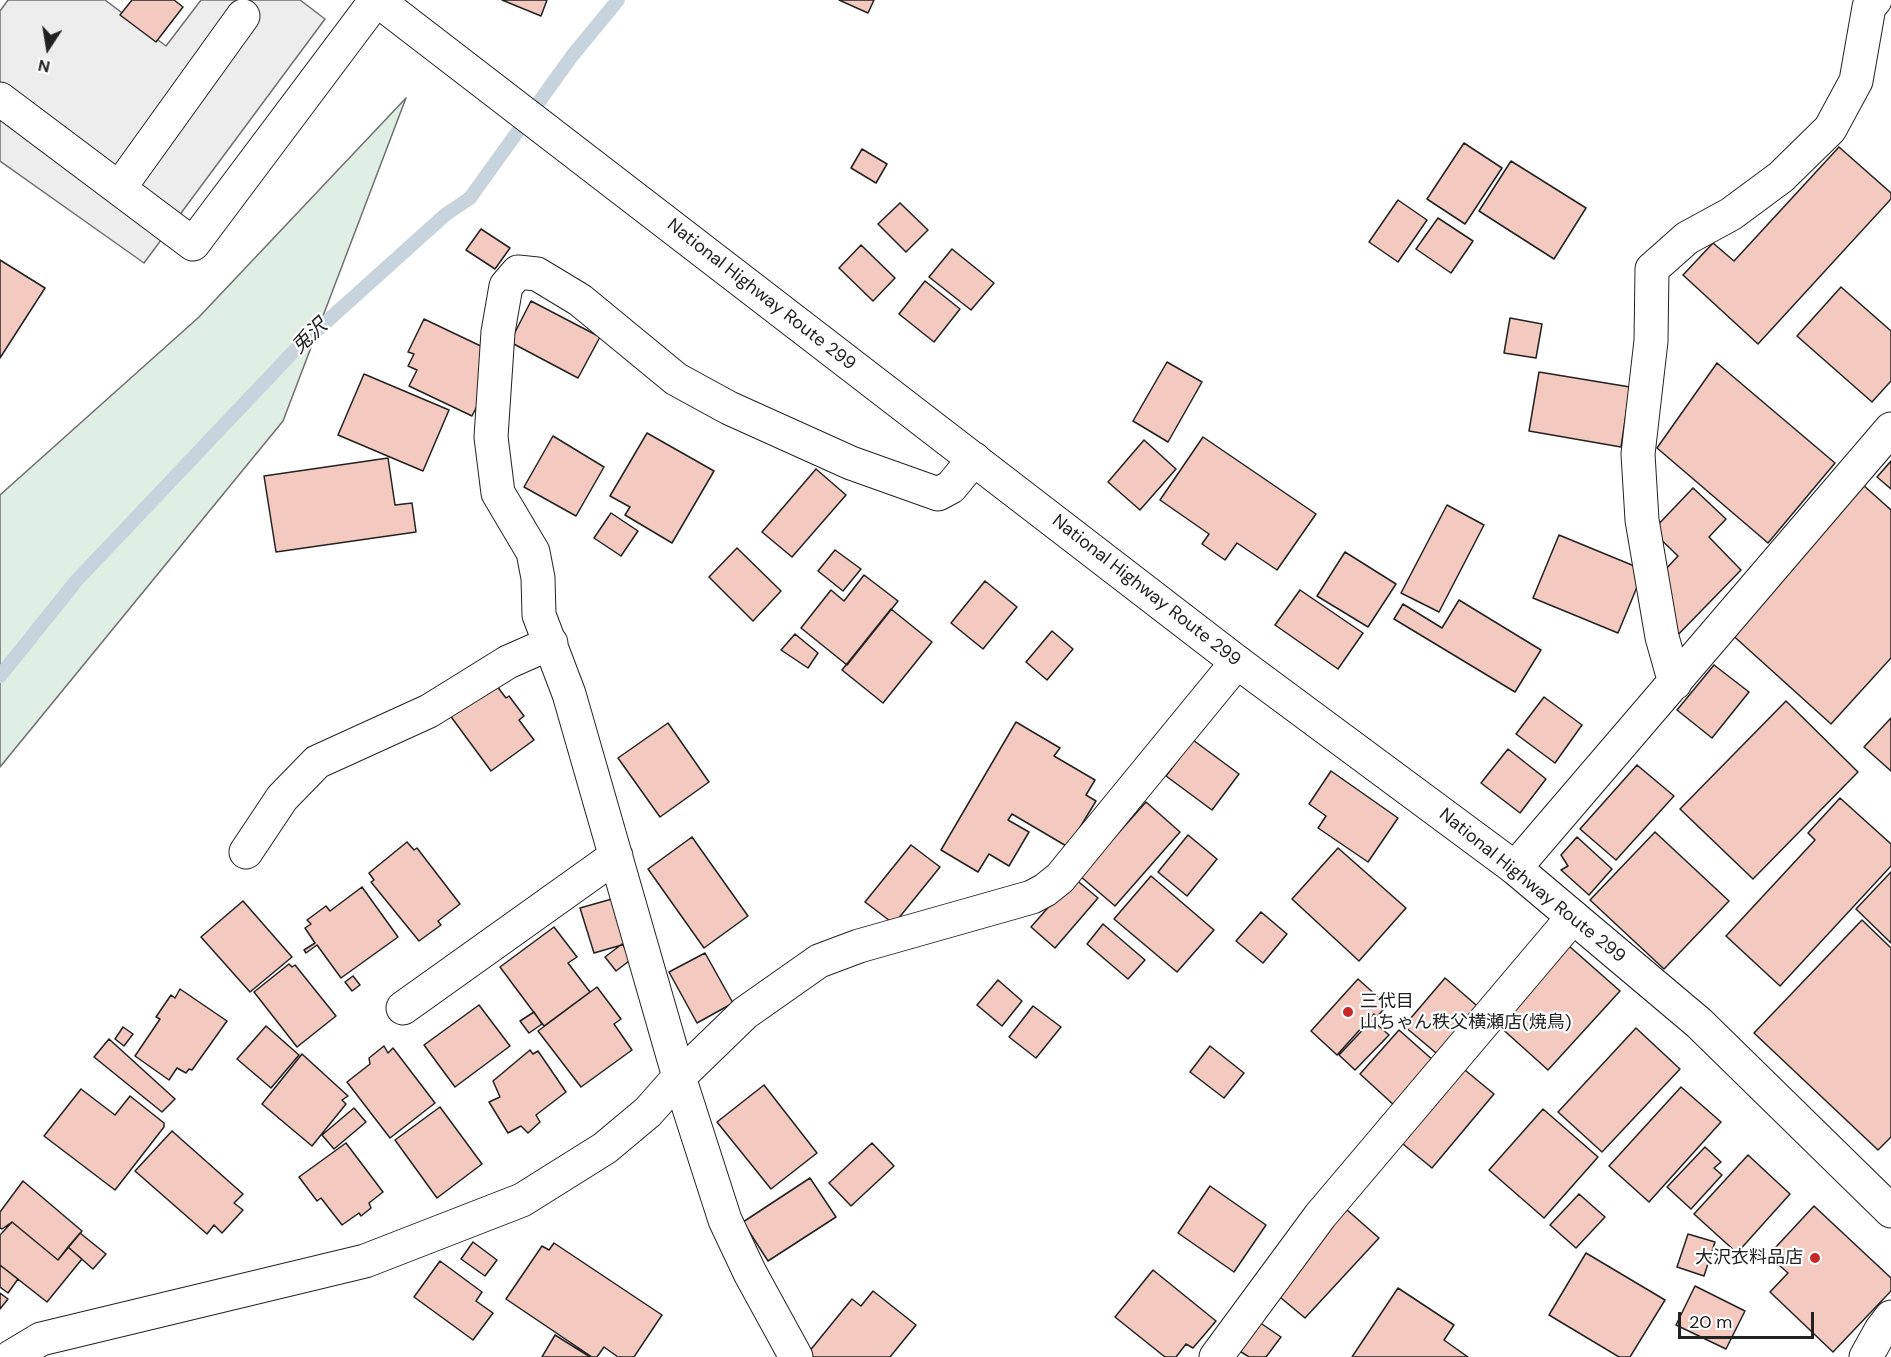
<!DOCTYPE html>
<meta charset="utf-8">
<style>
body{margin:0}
#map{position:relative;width:1891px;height:1357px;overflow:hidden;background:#fff;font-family:"DM Sans",sans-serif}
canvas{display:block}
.north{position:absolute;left:18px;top:18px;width:60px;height:60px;-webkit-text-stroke:4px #fff;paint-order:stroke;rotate:192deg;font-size:16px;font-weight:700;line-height:24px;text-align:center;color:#222}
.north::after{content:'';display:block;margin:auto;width:21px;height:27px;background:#222;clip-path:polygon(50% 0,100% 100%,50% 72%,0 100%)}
.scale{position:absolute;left:1678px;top:1312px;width:136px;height:27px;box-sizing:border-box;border:3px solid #222;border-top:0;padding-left:8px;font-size:18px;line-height:21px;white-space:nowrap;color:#222;-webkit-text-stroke:4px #fff;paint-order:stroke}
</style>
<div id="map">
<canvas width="1891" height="1357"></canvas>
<div class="north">N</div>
<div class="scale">20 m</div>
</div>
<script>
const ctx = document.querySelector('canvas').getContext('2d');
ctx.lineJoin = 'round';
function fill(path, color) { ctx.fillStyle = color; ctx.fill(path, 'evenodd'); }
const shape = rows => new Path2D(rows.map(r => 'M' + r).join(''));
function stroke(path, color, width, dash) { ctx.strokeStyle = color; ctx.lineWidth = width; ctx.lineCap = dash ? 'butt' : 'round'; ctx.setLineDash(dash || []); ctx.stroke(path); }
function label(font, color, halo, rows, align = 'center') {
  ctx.font = font + ' "DM Sans","Noto Sans JP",sans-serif'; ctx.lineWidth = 4.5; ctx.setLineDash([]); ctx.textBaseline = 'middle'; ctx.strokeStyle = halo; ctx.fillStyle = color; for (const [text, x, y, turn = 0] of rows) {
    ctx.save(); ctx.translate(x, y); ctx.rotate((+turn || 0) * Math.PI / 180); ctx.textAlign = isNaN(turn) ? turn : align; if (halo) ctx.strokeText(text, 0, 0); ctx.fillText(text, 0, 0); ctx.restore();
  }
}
const green = shape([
 [406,98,283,421,0,767,0,495,199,317,406,98]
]);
const parking = shape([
 [8,0,105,0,166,46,201,0,300,0,325,19,144,263,0,161,0,11,8,0]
]);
const stream = shape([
 [0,676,77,580,295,350,445,215,470,198,572,56,618,0]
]);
const building = shape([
 [132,0,174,0,183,7,156,42,120,15,132,0],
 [502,0,547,0,541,16,502,0],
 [839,0,874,0,868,13,839,0],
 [1464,143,1502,168,1465,224,1427,199,1464,143],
 [1839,147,1891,193,1891,199,1758,344,1683,275,1713,243,1734,261,1839,147],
 [862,149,887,164,876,183,851,168,862,149],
 [1511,161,1586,208,1554,259,1479,211,1511,161],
 [1398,200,1427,220,1398,262,1369,242,1398,200],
 [900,203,928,230,906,252,878,224,900,203],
 [1438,218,1473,241,1451,273,1416,249,1438,218],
 [481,229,510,248,495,269,466,250,481,229],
 [861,245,895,278,873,301,839,268,861,245],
 [952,249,994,283,971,310,929,277,952,249],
 [0,260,45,288,0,358,0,260],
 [925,281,960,309,934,342,899,314,925,281],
 [1841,287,1891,331,1891,381,1872,402,1797,336,1841,287],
 [531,301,600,337,578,378,510,342,531,301],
 [1510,318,1542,324,1536,358,1504,353,1510,318],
 [424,319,487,349,492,376,472,416,409,386,417,370,408,366,414,354,408,352,424,319],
 [1167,362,1202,382,1168,442,1133,421,1167,362],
 [1717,363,1835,463,1768,543,1657,448,1717,363],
 [1539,372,1630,387,1621,447,1529,431,1539,372],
 [364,374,449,410,423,471,338,435,364,374],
 [647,433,714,471,672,543,625,515,630,507,610,496,647,433],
 [553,436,604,467,576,516,524,487,553,436],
 [1203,437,1316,514,1277,570,1237,543,1225,560,1202,544,1209,534,1160,500,1203,437],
 [1144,440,1176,469,1140,510,1108,482,1144,440],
 [388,458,395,505,412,503,416,532,276,552,264,476,388,458],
 [1891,461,1891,489,1877,477,1891,461],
 [816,469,846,495,792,557,762,532,816,469],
 [1862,484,1891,510,1891,658,1831,724,1728,631,1862,484],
 [1693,488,1726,519,1709,537,1741,570,1669,644,1665,570,1678,556,1652,531,1693,488],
 [1447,505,1484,525,1439,612,1401,593,1447,505],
 [611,513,638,531,621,556,594,538,611,513],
 [1559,535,1644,570,1618,633,1533,598,1559,535],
 [737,548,781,591,753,621,709,577,737,548],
 [835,550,861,569,843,591,818,571,835,550],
 [1345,552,1396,584,1368,627,1317,596,1345,552],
 [864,575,898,601,847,665,801,628,831,590,844,601,864,575],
 [985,581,1017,607,983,649,951,623,985,581],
 [1300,590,1363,633,1338,669,1275,625,1300,590],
 [1459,600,1541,650,1515,692,1394,619,1403,604,1442,628,1459,600],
 [891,609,932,642,883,703,842,670,891,609],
 [1052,631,1073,649,1047,680,1026,662,1052,631],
 [795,634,818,653,808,668,781,650,795,634],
 [1714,665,1749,692,1712,738,1677,710,1714,665],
 [493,681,506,698,509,696,524,716,519,720,534,740,491,771,449,714,493,681],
 [1544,697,1582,725,1555,763,1516,734,1544,697],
 [1786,701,1858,772,1753,879,1680,809,1786,701],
 [1891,718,1891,771,1864,747,1891,718],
 [1016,722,1060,748,1054,756,1095,780,1086,795,1096,801,1068,847,1012,814,1008,820,1029,832,1009,866,989,854,978,872,941,850,1016,722],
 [668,723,709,782,660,817,618,758,668,723],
 [1193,740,1239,774,1212,810,1166,776,1193,740],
 [1508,749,1546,779,1520,813,1481,783,1508,749],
 [1637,765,1674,796,1616,860,1580,829,1637,765],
 [1331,771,1398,818,1368,862,1318,828,1326,816,1309,804,1331,771],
 [1840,798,1891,844,1891,866,1780,986,1726,936,1815,840,1808,833,1840,798],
 [1146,802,1180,832,1115,906,1080,876,1146,802],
 [1655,832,1729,901,1664,969,1590,900,1655,832],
 [1188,835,1217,859,1187,896,1158,872,1188,835],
 [692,837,748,916,704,948,648,869,692,837],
 [1577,837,1612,869,1589,895,1561,870,1568,866,1561,855,1577,837],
 [407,842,414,850,417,848,460,904,438,921,441,925,419,941,371,882,374,880,369,873,407,842],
 [911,845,940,867,894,924,865,902,911,845],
 [1338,848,1406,908,1359,961,1292,899,1338,848],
 [1891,872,1891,943,1856,909,1891,872],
 [1151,876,1214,930,1177,972,1114,919,1151,876],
 [1074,878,1098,898,1055,948,1031,927,1074,878],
 [362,887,398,937,341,978,317,945,306,953,304,950,315,943,305,928,311,924,307,920,326,906,330,911,362,887],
 [619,897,632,942,594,953,580,908,619,897],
 [243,901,292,957,250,992,201,937,243,901],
 [1261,912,1287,934,1263,963,1236,941,1261,912],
 [1862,920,1891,948,1891,1137,1878,1150,1754,1033,1862,920],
 [1103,924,1145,960,1128,979,1087,944,1103,924],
 [554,927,577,957,568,963,590,992,544,1026,500,967,554,927],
 [622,944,633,958,616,971,605,957,622,944],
 [1569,946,1620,991,1548,1070,1498,1025,1569,946],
 [705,953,733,1003,697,1023,669,972,705,953],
 [289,964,292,967,295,965,336,1016,297,1047,254,992,289,964],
 [353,976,360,985,352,991,345,982,353,976],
 [1445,978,1483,1011,1442,1058,1404,1026,1445,978],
 [1358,979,1387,1005,1377,1017,1374,1014,1337,1055,1311,1031,1358,979],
 [998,980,1022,1001,1002,1026,977,1005,998,980],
 [597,987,621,1019,614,1024,632,1050,581,1087,538,1031,597,987],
 [180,989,227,1021,192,1070,189,1069,186,1073,177,1068,169,1080,135,1056,160,1019,156,1017,171,995,175,998,180,989],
 [479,1005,510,1046,455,1087,424,1045,479,1005],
 [1033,1006,1061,1027,1036,1058,1009,1037,1033,1006],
 [534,1012,542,1024,529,1033,520,1021,534,1012],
 [1372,1020,1389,1035,1355,1070,1339,1055,1372,1020],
 [266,1026,299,1055,271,1088,237,1059,266,1026],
 [123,1027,133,1034,124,1046,115,1039,123,1027],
 [1636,1028,1680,1069,1602,1152,1558,1112,1636,1028],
 [1399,1030,1434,1061,1395,1106,1360,1074,1399,1030],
 [109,1039,175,1099,162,1112,94,1057,109,1039],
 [384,1046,388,1053,393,1048,435,1103,390,1138,347,1082,370,1064,369,1058,384,1046],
 [1210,1046,1244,1073,1224,1098,1190,1072,1210,1046],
 [530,1050,533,1054,538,1051,566,1092,536,1115,540,1122,528,1133,521,1126,508,1133,489,1102,500,1097,493,1081,530,1050],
 [302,1054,348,1096,342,1100,346,1104,312,1146,262,1104,302,1054],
 [1454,1061,1494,1094,1432,1168,1392,1135,1454,1061],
 [764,1085,817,1153,771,1189,717,1122,764,1085],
 [1681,1087,1721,1122,1649,1202,1609,1166,1681,1087],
 [81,1089,115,1115,130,1096,164,1123,164,1127,115,1190,44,1136,81,1089],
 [440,1107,482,1164,437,1198,395,1140,440,1107],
 [354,1108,366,1122,334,1149,322,1135,354,1108],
 [1543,1109,1598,1157,1544,1218,1489,1170,1543,1109],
 [172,1131,243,1194,234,1203,243,1210,222,1233,214,1225,207,1234,135,1171,172,1131],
 [346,1143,383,1192,369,1203,371,1208,361,1216,359,1213,342,1225,321,1198,317,1201,299,1177,346,1143],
 [872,1143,894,1166,851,1206,829,1183,872,1143],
 [1705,1147,1721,1162,1714,1168,1722,1175,1691,1209,1667,1187,1705,1147],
 [1748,1155,1790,1194,1737,1253,1694,1214,1748,1155],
 [810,1178,836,1217,768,1261,743,1222,810,1178],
 [23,1181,82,1231,58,1260,12,1222,2,1229,0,1228,0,1212,23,1181],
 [1210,1186,1266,1225,1234,1272,1178,1233,1210,1186],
 [1579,1194,1605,1217,1576,1248,1550,1225,1579,1194],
 [1814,1206,1891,1278,1891,1291,1833,1352,1770,1292,1788,1273,1779,1265,1786,1258,1775,1248,1814,1206],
 [1346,1209,1379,1238,1305,1318,1275,1293,1346,1209],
 [12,1222,58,1260,68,1247,82,1259,47,1302,0,1265,0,1235,12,1222],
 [80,1233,106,1254,93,1269,68,1247,80,1233],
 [1688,1234,1715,1242,1704,1276,1677,1267,1688,1234],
 [473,1242,497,1260,485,1276,461,1259,473,1242],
 [554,1243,662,1315,634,1357,618,1357,604,1347,597,1357,592,1357,506,1299,542,1246,549,1250,554,1243],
 [1586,1253,1665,1300,1630,1357,1619,1357,1549,1315,1586,1253],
 [440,1261,482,1292,476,1301,493,1313,473,1340,414,1297,440,1261],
 [0,1265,18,1279,8,1293,0,1287,0,1265],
 [1153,1270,1216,1321,1193,1348,1186,1344,1176,1357,1165,1357,1115,1317,1153,1270],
 [1695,1286,1745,1311,1726,1349,1676,1325,1695,1286],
 [1398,1288,1454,1325,1444,1340,1468,1357,1352,1357,1398,1288],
 [873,1291,916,1325,890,1357,813,1357,808,1353,852,1299,861,1306,873,1291],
 [0,1293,8,1299,0,1309,0,1293],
 [1259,1322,1281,1337,1266,1357,1249,1357,1238,1350,1259,1322],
 [555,1335,590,1357,542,1357,555,1335]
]);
const minor = shape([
 [0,99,193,244,376,0],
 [120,187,243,16],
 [1675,683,1662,637,1642,520,1638,454,1651,341,1652,269,1687,238,1731,214,1781,177,1830,129,1856,81,1869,7,1875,0],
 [246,852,282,798,317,762,429,711,508,662,551,643],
 [1515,868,1891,429],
 [403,1008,616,856],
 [11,1357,41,1339,365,1261,522,1200,605,1148,648,1112,679,1077,745,1013,819,961,859,946,1032,897,1045,890,1060,878,1237,662],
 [796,1357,750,1273,725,1220,679,1077,569,694,539,615,538,578,533,552,498,493,491,437,498,332,506,286,518,272,537,274,580,300,676,379,729,408,851,463,938,494,951,487,974,459],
 [1216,1357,1320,1216,1573,917],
 [1866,1357,1881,1330,1891,1317]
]);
const highway = shape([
 [377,0,1237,662,1515,868,1699,1023,1891,1211]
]);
const markers = [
 [1348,1012,6,"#c62828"],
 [1815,1258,6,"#c62828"]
];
const streetNames = [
 ["National Highway Route 299",761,295,38],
 ["National Highway Route 299",1146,591,38],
 ["National Highway Route 299",1532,886,39]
];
const poiNames = [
 ["三代目",1360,1002],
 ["山ちゃん秩父横瀬店(焼鳥)",1360,1023],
 ["大沢衣料品店",1803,1258,"right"]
];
const waterNames = [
 ["兎沢",310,337,-43]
];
fill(green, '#e0efe3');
stroke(green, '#6f6f6f', 1.5);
fill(parking, '#ededed');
stroke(parking, '#6f6f6f', 1.5);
stroke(stream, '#c7d3dd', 14);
fill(building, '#f3c9c0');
stroke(building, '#222', 1.5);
stroke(minor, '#222', 35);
stroke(highway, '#222', 35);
stroke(minor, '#fff', 33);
stroke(highway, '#fff', 33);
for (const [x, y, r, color] of markers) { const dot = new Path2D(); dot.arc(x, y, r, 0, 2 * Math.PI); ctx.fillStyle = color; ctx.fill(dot); stroke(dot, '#fff', 2); }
label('18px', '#222', '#fff', streetNames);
label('18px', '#222', '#fff', poiNames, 'left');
label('italic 20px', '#222', '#fff', waterNames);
</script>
